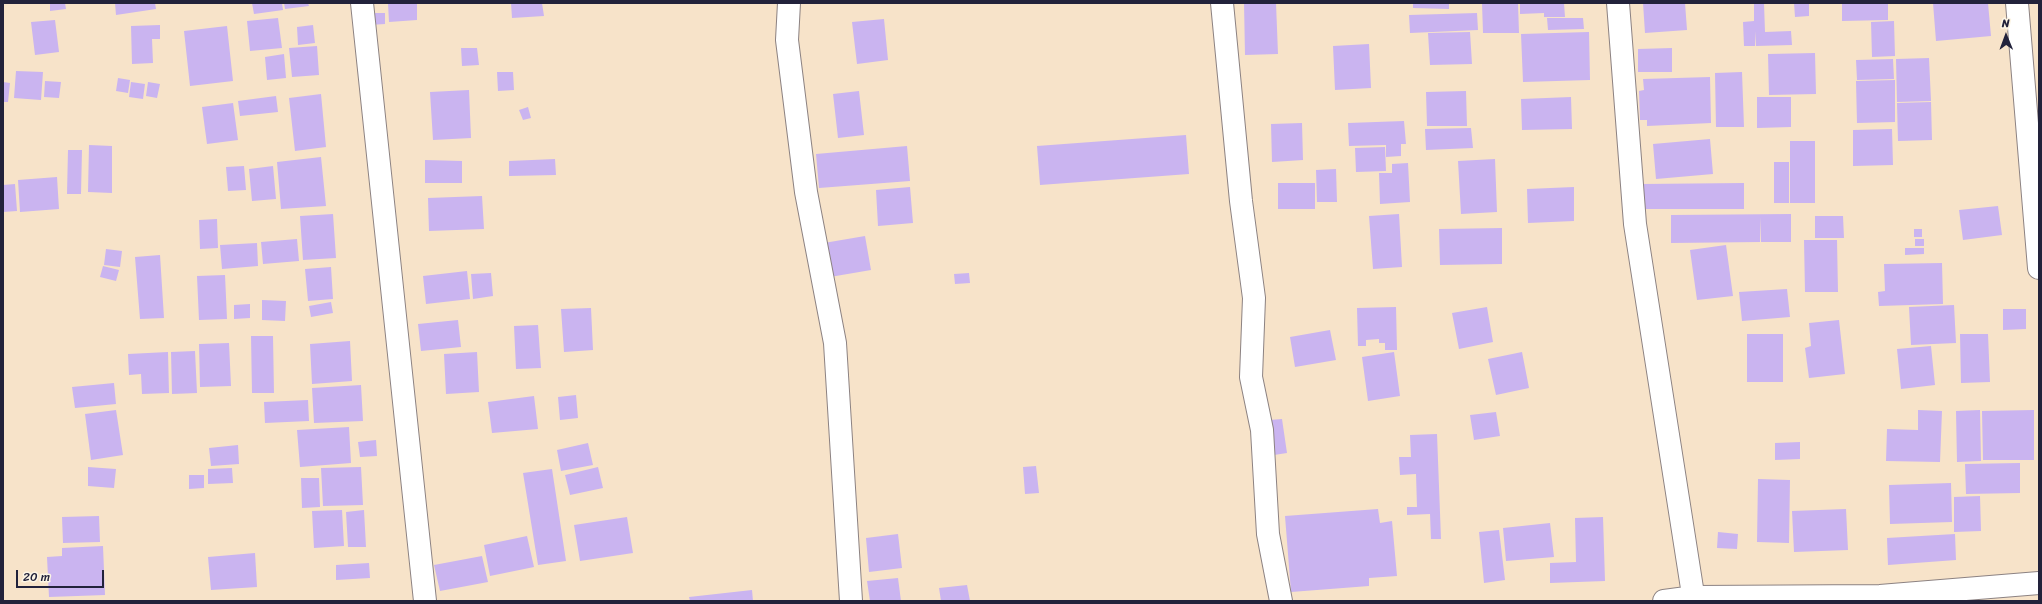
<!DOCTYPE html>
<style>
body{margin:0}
#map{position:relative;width:2042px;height:604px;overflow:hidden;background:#f7e3c9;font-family:Sriracha,sans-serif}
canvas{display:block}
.frame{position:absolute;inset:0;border:4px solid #22223b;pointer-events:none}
.north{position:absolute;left:1986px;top:16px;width:40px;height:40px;-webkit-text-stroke:3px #fcf5e5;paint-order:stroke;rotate:359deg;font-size:11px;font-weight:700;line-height:16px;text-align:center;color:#22223b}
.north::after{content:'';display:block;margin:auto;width:14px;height:18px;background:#22223b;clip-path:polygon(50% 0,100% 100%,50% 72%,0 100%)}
.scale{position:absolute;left:16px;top:570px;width:88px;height:18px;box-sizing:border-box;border:2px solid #22223b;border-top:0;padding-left:5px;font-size:12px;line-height:14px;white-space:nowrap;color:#22223b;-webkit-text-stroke:3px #fcf5e5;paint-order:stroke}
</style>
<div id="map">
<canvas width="2042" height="604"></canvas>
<div class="frame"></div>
<div class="north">N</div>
<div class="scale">20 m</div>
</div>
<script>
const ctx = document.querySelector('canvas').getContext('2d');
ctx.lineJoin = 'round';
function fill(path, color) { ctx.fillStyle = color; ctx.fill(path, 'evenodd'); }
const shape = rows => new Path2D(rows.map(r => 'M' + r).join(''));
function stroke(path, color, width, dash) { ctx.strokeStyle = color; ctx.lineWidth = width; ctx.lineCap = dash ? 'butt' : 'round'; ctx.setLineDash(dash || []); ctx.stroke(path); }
const building = shape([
 [50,3,65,3,66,9,50,11],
 [115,3,155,3,156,9,116,15],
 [252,3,282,3,283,10,254,14],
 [284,3,308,3,309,6,285,9],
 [388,3,417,3,417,20,389,22],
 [511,3,542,3,544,16,512,18],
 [1244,3,1276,3,1278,54,1245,55],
 [1413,3,1449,3,1449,9,1413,8],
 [1482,3,1518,3,1519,33,1483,33],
 [1520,3,1564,3,1565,17,1544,17,1544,13,1520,14],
 [1643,3,1685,3,1687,30,1645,33],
 [1754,3,1764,3,1765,32,1791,31,1792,45,1756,46,1755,31,1755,46,1744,46,1743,22,1754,21],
 [1794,3,1809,3,1809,16,1795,17],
 [1842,3,1888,3,1888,20,1842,21],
 [1933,3,1988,3,1991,36,1936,41],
 [369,13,385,13,385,24,370,25],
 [1477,13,1478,30,1410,33,1409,15],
 [278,18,282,48,250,51,247,21],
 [1547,18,1583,18,1584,29,1548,30],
 [884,19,888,60,857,64,852,22],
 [55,20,59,52,35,55,31,22],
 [1894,21,1895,56,1872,57,1871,22],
 [160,25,160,39,152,39,153,63,132,64,131,26],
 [313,25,315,43,298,45,297,27],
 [227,26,233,81,190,86,184,31],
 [1470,32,1472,64,1430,65,1428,33],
 [1589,32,1590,80,1523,82,1521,34],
 [1369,44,1371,88,1335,90,1333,46],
 [317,46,319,75,292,77,289,48],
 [461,48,477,48,479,65,462,66],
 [1672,48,1672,72,1638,72,1638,49],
 [1815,53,1816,94,1769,95,1768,54],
 [284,54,286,78,267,80,265,57],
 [1929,58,1931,101,1897,102,1896,59],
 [1893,59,1894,79,1857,80,1856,60],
 [16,71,43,72,41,100,14,98],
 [497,72,513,72,514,90,498,91],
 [1742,72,1744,127,1716,127,1715,73],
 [1710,77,1711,123,1647,126,1647,120,1640,120,1639,91,1644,90,1643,79],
 [118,78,130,80,128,93,116,91],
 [1895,80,1895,122,1857,123,1856,81],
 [45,81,61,82,59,98,44,97],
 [3,82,10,83,8,102,3,102],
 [131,82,145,84,143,99,129,97],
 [148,82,160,84,157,98,146,96],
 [469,90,471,138,433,140,430,92],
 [859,91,864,135,838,138,833,94],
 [1466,91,1467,126,1427,126,1426,92],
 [321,94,326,147,295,151,289,98],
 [276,96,278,112,240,116,238,101],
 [1571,97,1572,129,1522,130,1521,99],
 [1757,97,1791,97,1791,127,1757,128],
 [1931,102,1932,140,1898,141,1897,103],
 [233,103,238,140,207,144,202,107],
 [528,107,531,118,523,120,519,110],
 [1404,121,1406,144,1401,144,1401,156,1386,157,1386,145,1349,146,1348,123],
 [1302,123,1303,160,1272,162,1271,124],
 [1471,128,1473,148,1426,150,1425,129],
 [1892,129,1893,165,1853,166,1853,130],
 [1186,135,1189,174,1040,185,1037,146],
 [1710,139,1713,174,1656,179,1653,144],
 [1790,141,1815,141,1815,203,1790,203],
 [89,145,112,146,112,193,88,192],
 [907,146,910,181,819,188,816,154],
 [1385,147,1386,171,1356,172,1355,148],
 [68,150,82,150,81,194,67,194],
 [321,157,326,206,281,209,277,162],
 [555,159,556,175,509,176,509,161],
 [1495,159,1497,212,1461,214,1458,161],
 [425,160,462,161,462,183,425,183],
 [1774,162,1789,162,1789,203,1774,203],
 [1408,163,1410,202,1380,204,1379,173,1392,173,1392,164],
 [244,166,246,190,228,191,226,167],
 [273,166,276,199,252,201,249,169],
 [1336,169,1337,202,1317,202,1316,170],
 [57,177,59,209,20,212,18,180],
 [1278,183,1315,183,1315,209,1278,209],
 [1744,183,1744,209,1643,209,1642,184],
 [15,184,17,211,3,212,3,185],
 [910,187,913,223,878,226,876,190],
 [1574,187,1574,221,1528,223,1527,189],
 [482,196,484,229,429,231,428,198],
 [1998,206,2002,235,1963,240,1959,210],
 [333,214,336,258,303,260,300,216],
 [1399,214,1402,267,1373,269,1369,216],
 [1791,214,1791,242,1761,242,1761,217,1760,242,1671,243,1671,215],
 [1815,216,1843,216,1844,238,1815,238],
 [217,219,218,248,200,249,199,220],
 [1502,228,1502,264,1440,265,1439,229],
 [1914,229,1922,229,1922,237,1914,237],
 [865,236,871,270,830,277,824,243],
 [297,239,299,261,263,264,261,242],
 [1915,239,1924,239,1924,246,1915,246],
 [1804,240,1837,240,1838,292,1805,292],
 [257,243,258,266,222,269,220,245],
 [1726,245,1733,296,1697,300,1690,250],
 [1905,248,1924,248,1924,254,1905,255],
 [106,249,122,251,120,267,104,265],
 [160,255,164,318,140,319,135,257],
 [1942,263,1943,304,1879,306,1878,292,1885,291,1884,264],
 [103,266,119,270,116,281,100,277],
 [331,267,333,299,308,301,305,269],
 [467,271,470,299,426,304,423,276],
 [491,273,493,296,473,299,471,274],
 [969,273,970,283,955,284,954,274],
 [225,275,227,319,199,320,197,276],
 [1787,289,1790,317,1742,321,1739,292],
 [262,300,286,301,285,321,262,320],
 [331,302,333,313,311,317,309,306],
 [250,304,250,318,234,319,234,305],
 [1954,305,1956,343,1911,345,1909,307],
 [1396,307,1397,350,1385,350,1385,343,1379,343,1379,339,1366,340,1366,346,1358,346,1357,308],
 [1487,307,1493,342,1459,349,1452,313],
 [591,308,593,350,564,352,561,309],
 [2003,309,2026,309,2026,329,2003,330],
 [458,320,461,347,421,351,418,324],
 [1839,320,1845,374,1809,378,1805,348,1811,346,1809,323],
 [538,325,541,368,516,369,514,326],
 [1330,330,1336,360,1295,367,1290,337],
 [1747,334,1783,334,1783,382,1747,382],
 [1960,334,1988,334,1990,382,1961,383],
 [251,336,273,336,274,393,252,393],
 [350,341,352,381,312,384,310,344],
 [229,343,231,386,200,387,199,344],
 [1931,346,1935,385,1901,389,1897,349],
 [195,351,197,393,172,394,171,352],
 [168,352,169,393,142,394,141,374,129,375,128,354],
 [477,352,479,392,446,394,444,354],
 [1394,352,1400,396,1368,401,1362,357],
 [1522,352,1529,388,1496,395,1488,359],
 [114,383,116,404,75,408,72,387],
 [361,385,363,421,314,423,312,388],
 [576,395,578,418,560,420,558,397],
 [534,396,538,429,492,433,488,402],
 [308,400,309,421,265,423,264,402],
 [116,410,123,455,91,460,85,414],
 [1918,410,1942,411,1940,462,1886,461,1887,429,1918,430],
 [1980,410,1981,461,1957,462,1956,411],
 [2034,410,2034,460,1983,460,1982,411],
 [1496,412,1500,436,1474,440,1470,415],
 [1282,419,1287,453,1274,455,1269,420],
 [349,427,351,463,300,467,297,430],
 [1437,434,1441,539,1431,539,1430,514,1407,515,1407,507,1417,507,1416,474,1400,475,1399,457,1411,457,1410,435],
 [376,440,377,456,360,457,358,442],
 [1800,442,1800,459,1775,460,1775,443],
 [588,443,593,465,561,471,557,450],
 [238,445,239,464,211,466,209,448],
 [2020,463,2020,493,1966,494,1965,464],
 [1036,466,1039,493,1025,494,1023,467],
 [88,467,116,469,114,488,88,486],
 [361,467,363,505,323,506,321,468],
 [598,467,603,488,570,495,565,475],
 [232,468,233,483,208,484,208,469],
 [552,469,566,561,538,565,523,473],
 [189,475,204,475,204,488,189,489],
 [301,478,319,478,320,507,302,508],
 [1758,479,1790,480,1789,543,1757,542],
 [1951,483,1952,522,1890,524,1889,485],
 [1980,496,1981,531,1954,532,1954,497],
 [1378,509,1380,523,1392,521,1397,576,1369,578,1369,586,1291,592,1285,516],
 [1846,509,1848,550,1794,552,1792,511],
 [342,510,344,546,314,548,312,511],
 [364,510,366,547,348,547,346,512],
 [99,516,100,542,63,543,62,517],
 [627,517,633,553,580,561,574,525],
 [1603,517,1605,581,1550,583,1550,563,1576,562,1575,518],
 [1550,523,1554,557,1506,561,1503,528],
 [1499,530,1505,580,1484,583,1479,532],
 [1718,532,1738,534,1737,549,1717,548],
 [898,534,902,568,869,572,866,538],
 [1955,534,1956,560,1888,565,1887,538],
 [527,536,534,567,490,576,484,545],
 [103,546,105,595,49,597,47,557,62,556,62,548],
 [255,553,257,587,211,590,208,557],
 [482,556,488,582,440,591,434,565],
 [369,563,370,578,336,580,336,565],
 [898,578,901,601,870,601,867,581],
 [967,585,970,601,941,601,939,588],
 [752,590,753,601,690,601,689,597]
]);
const street = shape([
 [362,3,425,601],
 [789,3,787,40,806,192,835,343,851,601],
 [1222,3,1241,201,1254,298,1251,377,1262,430,1268,534,1281,601],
 [1618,3,1635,224,1694,601],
 [2017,3,2039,268],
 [1664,601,1694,597,1880,596,2039,583]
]);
fill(building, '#cab4f0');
stroke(street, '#8c8282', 24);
stroke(street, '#fff', 22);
</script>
